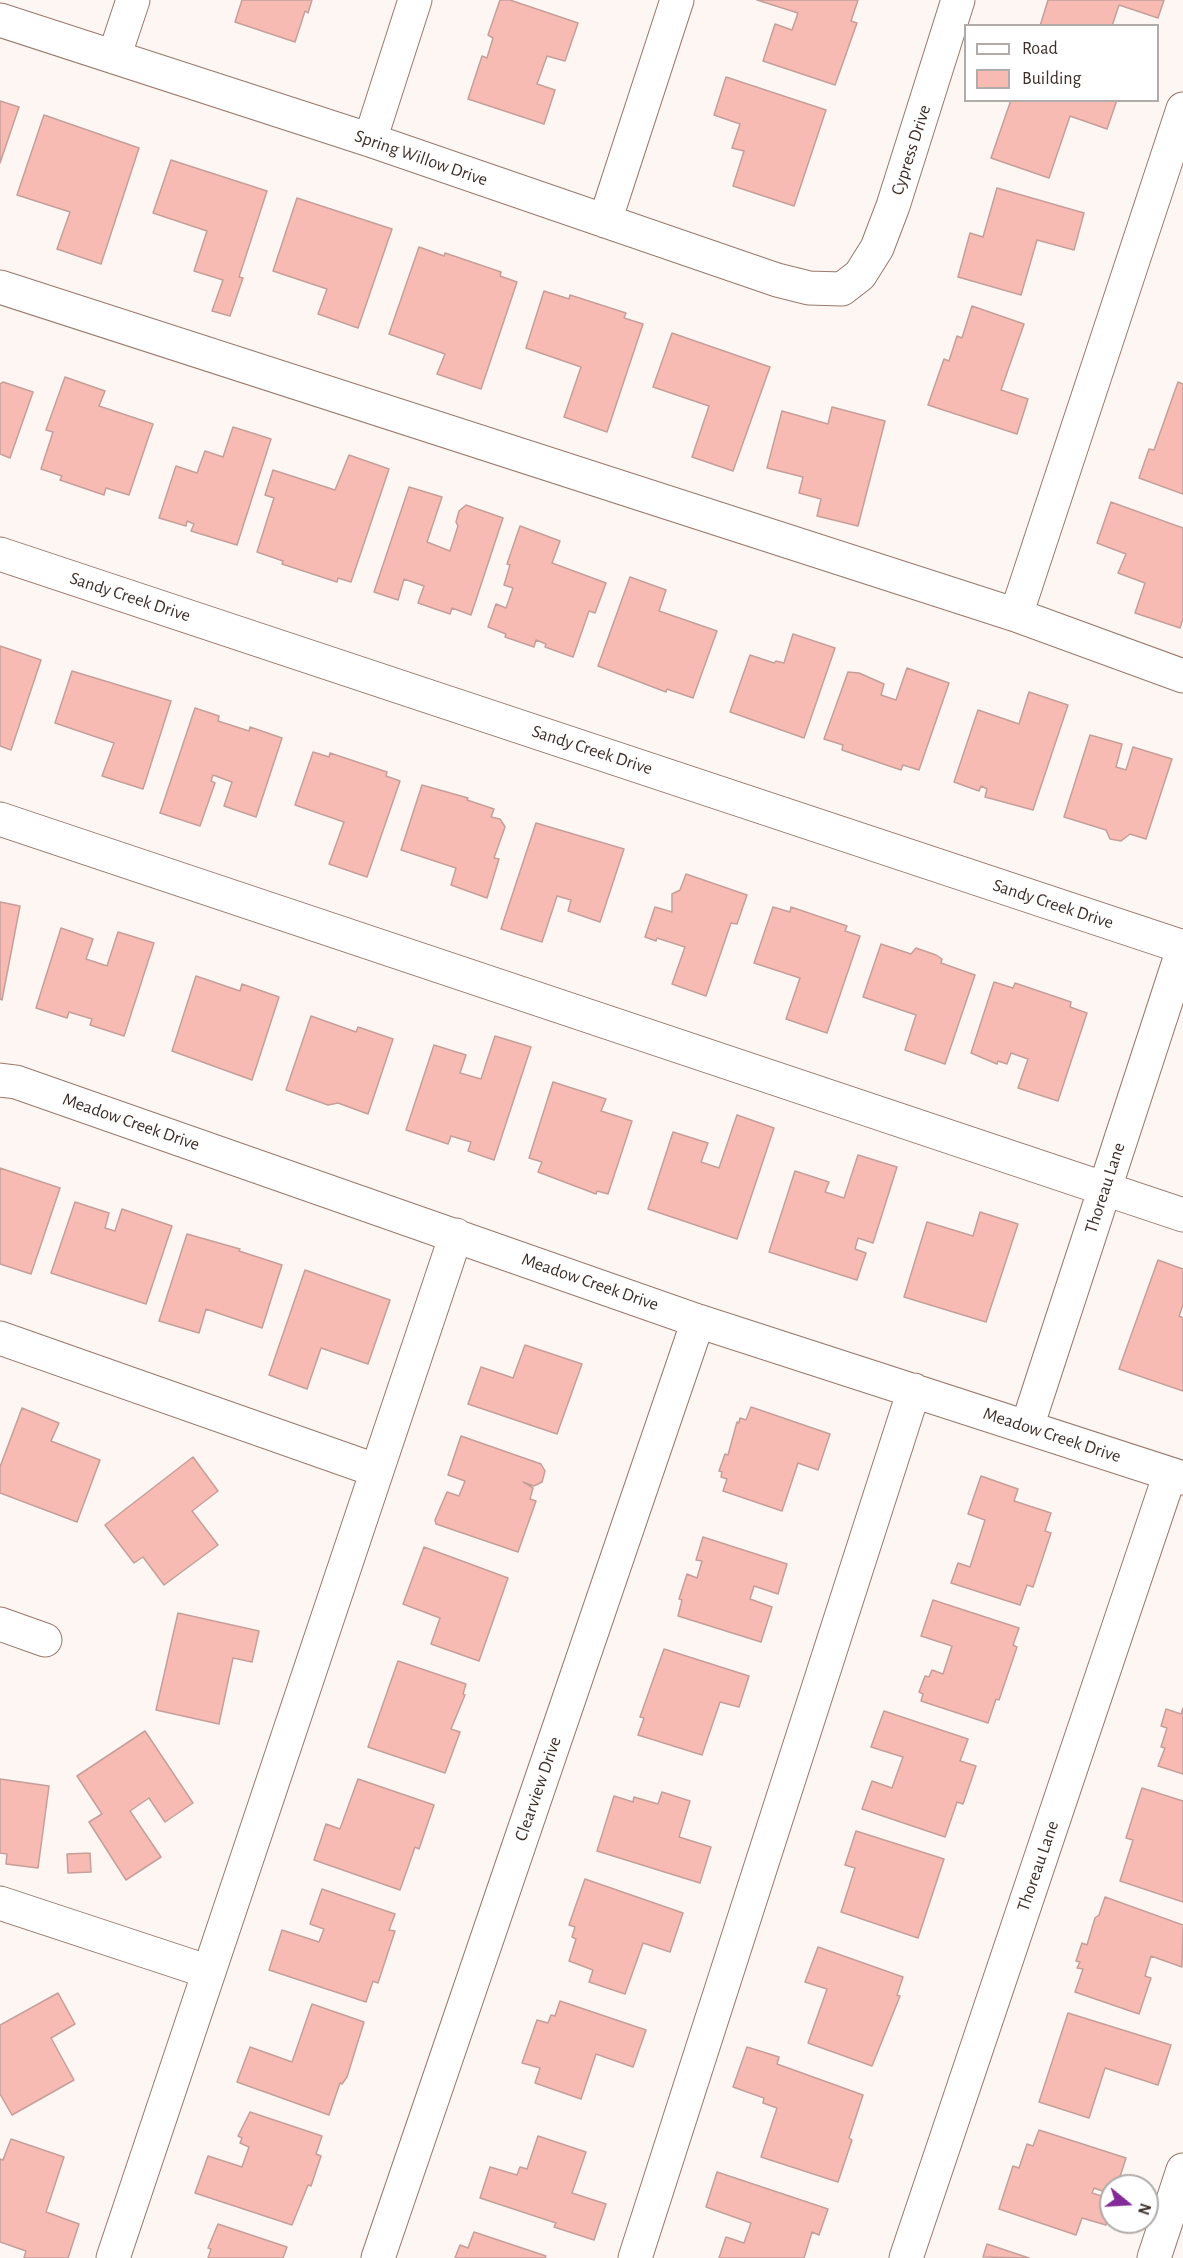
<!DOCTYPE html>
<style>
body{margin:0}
#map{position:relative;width:1183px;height:2258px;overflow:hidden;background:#fdf6f3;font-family:"Alegreya Sans",sans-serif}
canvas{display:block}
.legend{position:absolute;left:964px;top:24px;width:195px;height:78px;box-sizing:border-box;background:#fff;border:2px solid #b1aca9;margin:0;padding:8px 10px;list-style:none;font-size:18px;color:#3d2f29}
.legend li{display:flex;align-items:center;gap:12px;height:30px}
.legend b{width:30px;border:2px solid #b1aca9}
.north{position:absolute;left:1099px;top:2174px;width:60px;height:60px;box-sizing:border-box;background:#fff;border:2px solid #b1aca9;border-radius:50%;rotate:108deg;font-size:16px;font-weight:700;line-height:24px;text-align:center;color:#3d2f29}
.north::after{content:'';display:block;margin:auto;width:21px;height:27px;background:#832c99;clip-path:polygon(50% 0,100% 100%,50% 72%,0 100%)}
</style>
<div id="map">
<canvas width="1183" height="2258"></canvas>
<ul class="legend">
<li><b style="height:8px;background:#fff"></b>Road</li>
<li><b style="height:16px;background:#f8bbb3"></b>Building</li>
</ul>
<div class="north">N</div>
</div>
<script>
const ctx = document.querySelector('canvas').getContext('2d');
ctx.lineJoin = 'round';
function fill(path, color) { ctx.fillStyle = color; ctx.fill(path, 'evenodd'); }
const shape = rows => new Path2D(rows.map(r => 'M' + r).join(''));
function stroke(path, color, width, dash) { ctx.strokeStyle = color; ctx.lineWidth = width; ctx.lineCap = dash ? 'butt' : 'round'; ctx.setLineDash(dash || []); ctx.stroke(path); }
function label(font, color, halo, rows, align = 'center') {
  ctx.font = font + ' "Alegreya Sans",sans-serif'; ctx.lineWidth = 5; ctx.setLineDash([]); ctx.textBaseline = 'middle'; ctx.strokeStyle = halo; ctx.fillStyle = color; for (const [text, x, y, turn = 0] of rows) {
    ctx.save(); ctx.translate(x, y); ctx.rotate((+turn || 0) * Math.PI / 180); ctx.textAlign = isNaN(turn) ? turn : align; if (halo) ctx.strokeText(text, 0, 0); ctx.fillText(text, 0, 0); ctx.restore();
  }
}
const building = shape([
 [242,0,312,0,308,13,305,11,295,42,235,22,242,0],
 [500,0,510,0,578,23,565,61,547,56,537,84,555,90,544,124,468,99,482,56,487,58,493,38,488,35,500,0],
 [757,0,858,0,851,21,857,23,835,85,763,61,775,24,792,30,798,13,757,0],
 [1048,0,1164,0,1158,18,1119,5,1112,26,1040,26,1048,0],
 [726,77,826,110,794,206,733,186,744,151,732,148,740,124,714,115,726,77],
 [1011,100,1117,100,1107,129,1070,116,1049,178,991,158,1011,100],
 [0,101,19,107,0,163,0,101],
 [44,115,139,148,101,264,57,249,70,212,17,195,44,115],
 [171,160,267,191,239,277,243,278,230,316,212,311,223,280,194,271,207,231,153,213,171,160],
 [997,188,1084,213,1074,250,1037,240,1021,295,958,277,970,233,983,237,997,188],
 [297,198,392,229,358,328,318,314,327,289,273,271,297,198],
 [419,247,444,256,445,253,501,272,500,276,517,282,481,389,437,374,445,354,389,334,419,247],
 [544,291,569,299,570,295,626,313,624,318,643,324,607,432,564,417,581,367,526,348,544,291],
 [972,306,1024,324,1001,390,1028,399,1017,434,928,405,944,359,949,361,957,336,962,338,972,306],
 [672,333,770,367,733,471,692,457,709,406,653,387,672,333],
 [65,377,105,391,99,406,153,424,129,495,106,488,104,495,60,480,62,476,41,469,53,432,46,430,65,377],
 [3,382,33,392,10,458,0,454,0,384,3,382],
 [1178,382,1183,384,1183,494,1139,478,1149,449,1154,450,1178,382],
 [832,407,885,421,858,526,817,516,821,499,799,493,803,477,767,468,782,411,828,424,832,407],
 [233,427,271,439,237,545,191,531,194,524,187,521,186,526,159,518,176,466,197,473,205,451,223,457,233,427],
 [349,455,389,469,351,582,338,578,337,582,282,564,283,561,257,552,274,498,265,495,273,470,335,490,349,455],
 [409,487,442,497,427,542,450,551,458,526,456,522,459,511,466,505,503,518,471,615,452,608,450,614,418,603,424,586,404,579,398,600,374,592,409,487],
 [1111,502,1183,528,1183,619,1180,628,1135,613,1145,583,1118,573,1126,554,1097,543,1111,502],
 [520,526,560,541,552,563,606,583,595,613,589,611,573,657,545,647,546,644,536,640,534,647,505,637,506,634,488,627,496,604,506,608,513,588,504,585,510,565,507,564,520,526],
 [630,577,666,590,659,611,717,631,693,698,667,689,666,692,598,666,630,577],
 [793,634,835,648,804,738,730,712,750,655,774,663,776,661,784,663,793,634],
 [0,646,41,660,11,750,0,746,0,646],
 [907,668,949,683,919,770,903,765,901,770,842,750,843,745,824,739,848,672,859,673,884,684,881,695,896,700,907,668],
 [72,671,171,701,143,789,102,776,114,743,55,723,72,671],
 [1029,692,1068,705,1033,810,985,797,987,789,981,786,979,791,954,782,978,710,1019,724,1029,692],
 [195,708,219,716,218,721,249,731,250,727,282,738,256,817,224,806,232,782,213,775,211,781,215,783,200,826,160,813,195,708],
 [1090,735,1122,744,1116,767,1126,770,1133,747,1172,759,1146,839,1130,834,1121,841,1110,839,1106,830,1064,817,1090,735],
 [313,752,329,757,330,753,387,772,386,776,400,781,367,877,329,864,344,822,295,805,313,752],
 [422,785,468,798,467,800,494,809,491,817,500,819,505,827,494,858,499,859,487,898,451,885,456,868,401,850,422,785],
 [536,823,624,849,600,922,568,911,571,900,557,896,542,942,501,929,536,823],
 [686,874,747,895,737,924,731,923,706,996,672,984,685,947,657,938,656,941,645,937,655,907,672,912,672,894,680,890,686,874],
 [0,902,20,906,2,1000,0,999,0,902],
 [773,907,790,912,791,907,847,926,845,931,860,936,827,1033,786,1019,800,978,754,963,773,907],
 [61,928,93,939,86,959,107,966,118,932,154,943,124,1036,90,1025,92,1019,69,1012,67,1018,36,1008,61,928],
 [881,944,911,954,916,948,936,955,942,959,941,963,975,975,945,1064,905,1050,916,1015,863,997,881,944],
 [196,976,240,991,242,984,279,997,252,1080,172,1051,196,976],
 [994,982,1013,988,1015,983,1071,1002,1070,1007,1087,1013,1058,1101,1018,1088,1028,1059,1011,1053,1007,1064,998,1061,997,1064,971,1053,994,982],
 [311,1016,356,1032,358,1027,393,1039,368,1114,338,1103,328,1105,286,1090,311,1016],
 [495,1036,531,1047,494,1160,468,1151,471,1142,451,1136,448,1144,406,1130,434,1045,466,1055,460,1073,481,1079,495,1036],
 [553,1082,606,1099,601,1111,632,1121,608,1194,597,1191,596,1194,538,1172,542,1162,529,1158,553,1082],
 [737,1115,774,1128,737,1239,648,1209,673,1132,708,1143,701,1162,719,1168,737,1115],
 [858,1155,897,1167,873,1243,858,1238,855,1249,866,1253,857,1280,769,1252,795,1171,829,1182,825,1192,844,1198,858,1155],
 [0,1168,60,1188,31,1274,0,1264,0,1168],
 [75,1202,109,1213,105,1228,115,1231,122,1209,172,1226,146,1304,51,1273,75,1202],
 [980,1212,1018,1224,986,1322,904,1297,927,1222,973,1236,980,1212],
 [187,1234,240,1249,239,1251,282,1265,262,1328,206,1309,199,1333,159,1321,187,1234],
 [1158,1260,1183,1269,1183,1305,1179,1316,1183,1318,1183,1391,1119,1369,1158,1260],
 [305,1270,390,1300,368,1364,321,1348,307,1389,269,1375,305,1270],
 [525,1345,582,1364,557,1434,468,1404,481,1367,513,1378,525,1345],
 [751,1407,830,1434,818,1470,798,1463,782,1511,723,1491,727,1479,721,1477,722,1472,719,1471,725,1454,728,1455,737,1422,739,1423,740,1418,746,1420,751,1407],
 [22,1408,59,1423,51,1441,100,1460,77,1522,0,1493,0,1467,22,1408],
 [461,1436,541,1464,545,1471,542,1482,534,1486,523,1482,533,1488,530,1499,536,1501,518,1552,436,1524,435,1520,447,1492,459,1496,465,1481,448,1475,461,1436],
 [193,1457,218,1491,192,1511,218,1545,164,1585,143,1557,134,1563,105,1525,193,1457],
 [981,1476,1018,1489,1014,1501,1051,1513,1045,1531,1051,1533,1033,1587,1027,1585,1020,1605,951,1583,958,1563,970,1567,985,1520,968,1514,981,1476],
 [703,1537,787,1564,778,1594,754,1586,750,1599,772,1607,761,1642,678,1616,682,1600,679,1599,687,1574,697,1578,702,1561,696,1560,703,1537],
 [424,1547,508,1578,479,1661,431,1644,440,1618,403,1604,424,1547],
 [933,1600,1019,1628,1013,1645,1017,1647,999,1700,996,1699,988,1723,921,1701,923,1694,919,1692,925,1676,929,1677,932,1670,943,1674,952,1646,921,1636,933,1600],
 [178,1613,259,1631,252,1662,233,1658,219,1724,156,1710,178,1613],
 [664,1649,749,1676,739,1707,720,1702,702,1755,638,1735,644,1718,640,1717,664,1649],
 [398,1661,466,1684,463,1694,465,1695,451,1729,460,1732,445,1773,368,1747,398,1661],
 [1183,1708,1183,1774,1158,1766,1165,1748,1161,1747,1167,1728,1161,1726,1166,1709,1181,1714,1183,1708],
 [884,1711,968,1739,960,1761,976,1766,963,1804,957,1802,945,1837,862,1809,872,1781,892,1788,903,1757,871,1747,884,1711],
 [145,1731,193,1803,165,1822,149,1798,130,1811,161,1857,126,1880,89,1822,102,1814,77,1776,145,1731],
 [0,1779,49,1786,38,1868,6,1864,7,1854,0,1853,0,1779],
 [358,1779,434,1805,419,1849,415,1847,400,1890,314,1860,326,1824,340,1829,358,1779],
 [1142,1788,1183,1801,1183,1902,1120,1881,1133,1840,1126,1838,1142,1788],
 [662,1792,690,1801,679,1837,711,1847,700,1883,597,1851,614,1796,633,1802,634,1797,658,1804,662,1792],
 [856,1831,944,1859,918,1938,841,1912,855,1868,845,1865,856,1831],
 [90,1853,91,1872,68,1873,67,1854,90,1853],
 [585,1879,683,1913,670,1952,643,1943,625,1994,589,1982,593,1970,569,1961,576,1939,572,1937,575,1927,569,1925,585,1879],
 [322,1889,395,1914,389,1930,395,1931,378,1983,373,1981,366,2002,269,1970,282,1930,319,1942,324,1929,310,1924,322,1889],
 [1105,1897,1183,1925,1182,1967,1151,1956,1145,1976,1151,1978,1139,2014,1075,1992,1083,1969,1077,1968,1080,1962,1076,1961,1082,1943,1087,1945,1095,1918,1099,1915,1105,1897],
 [818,1947,903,1977,897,1995,900,1996,872,2066,808,2043,827,1989,805,1982,818,1947],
 [58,1993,75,2024,51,2038,74,2080,12,2115,0,2094,0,2025,58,1993],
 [560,2001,646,2030,633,2067,596,2054,581,2099,535,2083,540,2068,522,2063,537,2020,548,2023,551,2015,555,2016,560,2001],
 [312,2004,364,2022,347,2077,342,2084,340,2083,329,2115,237,2082,250,2047,292,2062,312,2004],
 [1068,2013,1171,2045,1158,2085,1105,2068,1089,2118,1039,2102,1068,2013],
 [747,2047,779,2057,777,2064,863,2095,849,2138,852,2140,838,2182,761,2157,777,2108,763,2103,764,2098,733,2087,747,2047],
 [250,2112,322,2136,316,2154,321,2156,311,2186,308,2185,292,2225,195,2193,208,2156,242,2167,249,2147,240,2143,242,2138,238,2136,250,2112],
 [1039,2130,1126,2158,1117,2186,1111,2186,1111,2194,1094,2188,1092,2193,1111,2199,1106,2225,1082,2218,1076,2235,999,2209,1013,2166,1019,2168,1027,2144,1033,2146,1039,2130],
 [538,2136,586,2152,572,2193,606,2204,594,2240,554,2227,556,2223,480,2198,490,2167,517,2175,520,2167,527,2169,538,2136],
 [11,2139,64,2157,46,2212,79,2224,68,2258,24,2258,26,2251,0,2242,0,2159,3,2160,11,2139],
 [717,2172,828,2209,819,2235,812,2232,804,2258,719,2258,726,2237,744,2243,751,2223,706,2207,717,2172],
 [218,2224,287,2247,283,2258,208,2258,211,2249,208,2248,218,2224],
 [474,2232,546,2256,545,2258,455,2258,460,2245,468,2248,474,2232],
 [987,2244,1029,2258,983,2257,987,2244]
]);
const minor = shape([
 [0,20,370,140,777,280,809,288,842,289,860,275,877,248,893,206,958,0],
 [114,57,133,0],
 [1183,109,1016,615,1183,676],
 [370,140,415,0],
 [605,221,677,0],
 [0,287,1016,615],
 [0,554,1183,947],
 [0,819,1183,1215],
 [0,1080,16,1082,698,1321,1183,1478],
 [0,1338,375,1470],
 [1027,1427,1183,949],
 [0,1624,45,1640],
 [0,1903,209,1972],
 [113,2258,456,1235],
 [378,2258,698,1321],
 [635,2258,914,1390],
 [906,2258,1170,1474],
 [1154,2258,1183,2170]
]);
const streetNames = [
 ["Cypress Drive",911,150,-72],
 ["Spring Willow Drive",421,158,19],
 ["Sandy Creek Drive",130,597,18],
 ["Sandy Creek Drive",592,750,18],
 ["Sandy Creek Drive",1053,904,18],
 ["Meadow Creek Drive",131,1122,19],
 ["Thoreau Lane",1105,1188,-72],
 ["Meadow Creek Drive",590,1282,19],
 ["Meadow Creek Drive",1052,1435,18],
 ["Clearview Drive",538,1789,-71],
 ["Thoreau Lane",1038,1866,-71]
];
fill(building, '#f8bbb3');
stroke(building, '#c69f9a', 1.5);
stroke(minor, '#99786b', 35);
stroke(minor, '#fff', 33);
label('18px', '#3d2f29', '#fff', streetNames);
</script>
